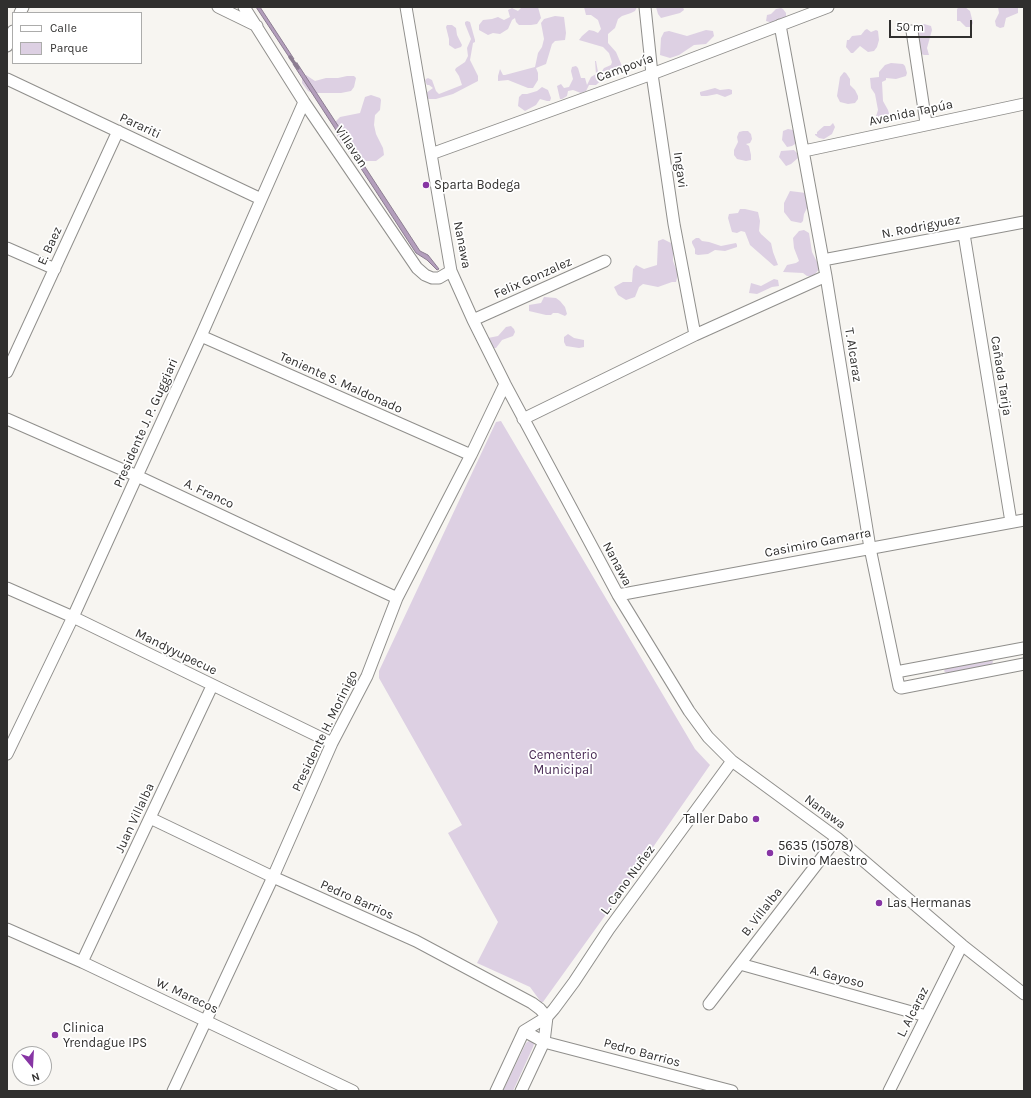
<!DOCTYPE html>
<meta charset="utf-8">
<style>
body{margin:0}
#map{position:relative;width:1031px;height:1098px;overflow:hidden;background:#f7f5f1;font-family:Karla,sans-serif}
canvas{display:block}
.frame{position:absolute;inset:0;border:8px solid #302f2e;pointer-events:none}
.legend{position:absolute;left:12px;top:12px;width:130px;height:52px;box-sizing:border-box;background:#fff;border:1px solid #acacab;margin:0;padding:5px 7px;list-style:none;font-size:12px;color:#302f2e}
.legend li{display:flex;align-items:center;gap:8px;height:20px}
.legend b{width:20px;border:1px solid #acacab}
.north{position:absolute;left:12px;top:1046px;width:40px;height:40px;box-sizing:border-box;background:#fff;border:1px solid #acacab;border-radius:50%;rotate:162deg;font-size:11px;font-weight:700;line-height:16px;text-align:center;color:#302f2e}
.north::after{content:'';display:block;margin:auto;width:14px;height:18px;background:#8735a4;clip-path:polygon(50% 0,100% 100%,50% 72%,0 100%)}
.scale{position:absolute;left:889px;top:20px;width:83px;height:18px;box-sizing:border-box;border:2px solid #302f2e;border-top:0;padding-left:5px;font-size:12px;line-height:14px;white-space:nowrap;color:#302f2e;-webkit-text-stroke:3px #fff;paint-order:stroke}
</style>
<div id="map">
<canvas width="1031" height="1098"></canvas>
<div class="frame"></div>
<ul class="legend">
<li><b style="height:5px;background:#fff"></b>Calle</li>
<li><b style="height:11px;background:#ddd0e3"></b>Parque</li>
</ul>
<div class="north">N</div>
<div class="scale">50 m</div>
</div>
<script>
const ctx = document.querySelector('canvas').getContext('2d');
ctx.lineJoin = 'round';
function fill(path, color) { ctx.fillStyle = color; ctx.fill(path, 'evenodd'); }
const shape = rows => new Path2D(rows.map(r => 'M' + r).join(''));
function stroke(path, color, width, dash) { ctx.strokeStyle = color; ctx.lineWidth = width; ctx.lineCap = dash ? 'butt' : 'round'; ctx.setLineDash(dash || []); ctx.stroke(path); }
function label(font, color, halo, rows, align = 'center') {
  ctx.font = font + ' Karla,sans-serif'; ctx.lineWidth = 3.5; ctx.setLineDash([]); ctx.textBaseline = 'middle'; ctx.strokeStyle = halo; ctx.fillStyle = color; for (const [text, x, y, turn = 0] of rows) {
    ctx.save(); ctx.translate(x, y); ctx.rotate((+turn || 0) * Math.PI / 180); ctx.textAlign = isNaN(turn) ? turn : align; if (halo) ctx.strokeText(text, 0, 0); ctx.fillText(text, 0, 0); ctx.restore();
  }
}
const green = shape([
 [522,7,538,7,541,18,537,24,531,25,519,25,516,22,515,18,512,20,508,29,500,34,493,33,488,35,479,30,479,25,483,20,492,19,498,17,504,20,510,17,508,10,512,8,518,11],
 [584,7,637,7,635,11,631,13,622,16,618,19,615,28,608,34,608,43,616,52,622,66,620,73,605,77,596,85,589,85,586,91,581,93,573,90,568,91,567,96,562,99,560,99,557,86,561,84,564,88,569,87,573,79,571,71,572,67,576,66,578,68,581,78,585,78,587,85,591,77,596,74,595,61,596,61,598,72,600,74,604,68,611,65,612,62,609,53,603,47,579,40,582,36,589,30,594,31,598,33,601,29,598,20,591,15,586,15],
 [656,7,683,7,684,10,680,13,661,18,658,14],
 [959,7,965,7,970,11,973,23,971,27,966,27,960,21,957,21,957,9],
 [998,7,1018,7,1018,13,1006,18,1004,27,1000,28,996,26,995,21,999,13],
 [781,8,783,9,786,13,786,17,773,23,766,21,767,15,771,14,776,9],
 [555,16,564,17,566,33,565,40,555,41,552,44,546,64,536,68,538,73,538,80,533,88,528,88,508,80,498,81,498,76,500,69,503,75,505,75,535,67,538,53,542,47,544,39,541,23,544,19],
 [467,21,470,22,475,40,475,42,473,43,470,60,478,76,478,81,453,94,436,99,429,99,426,98,426,93,433,88,429,85,427,85,425,81,426,79,428,78,432,80,436,91,439,94,462,85,459,76,455,70,456,68,465,62,468,56,467,48,471,39,465,24,465,22],
 [924,24,931,26,932,30,927,48,929,55,924,55,919,53,914,41,917,28,919,25],
 [447,25,452,25,456,28,457,35,462,45,461,47,455,49,449,45,449,39,446,27],
 [867,29,871,32,876,30,878,31,879,40,877,47,874,51,868,52,860,46,853,53,851,53,846,47,847,40,849,40,852,36,861,35,865,30],
 [706,30,713,31,714,36,706,44,694,45,679,55,670,58,660,55,661,38,664,32,669,31,687,36],
 [891,63,903,64,905,66,907,73,906,76,896,79,886,78,886,80,882,82,883,101,888,110,890,117,888,119,886,117,876,125,874,123,878,110,875,94,871,88,870,78,879,77,879,72,885,65],
 [844,72,846,73,850,79,850,85,855,90,858,96,858,99,855,103,848,104,840,102,837,96,840,77],
 [306,75,315,81,326,78,338,78,347,76,354,76,356,78,354,87,351,91,341,93,313,93,308,91,302,83,302,78],
 [542,87,548,90,551,98,550,101,547,101,540,99,536,105,525,111,518,106,519,97,522,94,527,94,537,91],
 [715,88,720,90,729,89,732,90,732,94,725,97,717,94,707,96,701,96,700,94,700,92],
 [371,95,380,98,381,100,380,110,375,115,374,125,376,134,383,148,384,155,376,161,359,161,359,154,356,150,341,143,335,132,334,123,340,117,360,113,365,97],
 [833,123,835,127,832,134,824,139,819,138,815,135,815,134,817,134,817,132,824,126,830,126],
 [788,129,793,130,796,132,798,142,792,146,787,147,782,140,783,131],
 [743,131,748,131,751,134,752,139,750,143,746,144,749,146,751,155,751,160,746,161,737,159,734,155,734,150,738,142,737,137,739,132],
 [794,150,797,153,798,158,791,164,786,166,779,157,781,151],
 [790,191,806,193,810,202,804,214,803,221,801,223,791,221,784,212,784,203],
 [740,209,745,209,758,212,760,221,759,231,761,234,771,243,773,252,778,265,774,266,750,245,745,232,741,231,737,233,732,232,728,218,729,214,738,213],
 [804,230,809,233,812,252,818,264,819,269,816,273,813,276,807,276,803,273,783,272,787,265,796,263,799,261,794,248,793,238,799,231],
 [696,238,699,238,702,241,709,242,721,246,736,243,737,245,737,247,725,251,715,250,708,254,698,255,695,254,695,249,692,243,692,241],
 [663,239,671,243,673,247,673,261,678,274,676,282,672,282,658,287,643,284,639,287,635,297,626,300,618,295,614,287,623,282,632,282,633,269,636,265,644,269,657,265,658,241],
 [774,279,778,280,779,286,772,287,757,294,749,293,751,283,761,286],
 [544,297,556,298,560,301,565,307,567,314,565,316,558,313,553,313,551,315,546,315,529,311,529,305,541,303],
 [511,326,514,329,515,332,513,336,502,340,496,348,491,348,488,342,488,338,498,336,506,327],
 [568,334,574,338,584,340,584,347,579,348,566,346,564,342,564,337],
 [501,421,695,749,710,765,617,899,543,1002,541,1002,530,987,477,963,498,922,448,833,462,825,379,678,379,671,496,422],
 [991,660,993,661,992,665,946,673,944,671,945,669],
 [530,1040,534,1044,533,1047,513,1091,503,1091,526,1043]
]);
const water = shape([
 [256,7,260,7,294,59,291,60,256,7],
 [297,63,420,251,428,255,439,269,437,270,427,260,416,253,293,64,297,63]
]);
const stream = shape([
 [290,57,298,68]
]);
const minor = shape([
 [218,7,257,26],
 [244,7,304,102,417,268,425,275,432,278,439,278,451,271],
 [406,7,451,271,473,320,505,384,618,595,689,711,708,737,732,761,837,838,962,945,1024,994],
 [645,7,652,74,674,224,695,335],
 [20,13,23,7],
 [780,25,826,276,870,548,899,687,901,688,1024,664],
 [912,31,926,123],
 [7,46,13,31],
 [7,79,261,199],
 [804,151,1024,104],
 [431,154,652,74,828,7],
 [964,234,1011,522],
 [7,248,55,269],
 [823,260,1024,222],
 [473,320,605,261],
 [201,336,471,455],
 [7,372,118,131],
 [7,419,137,476,397,598],
 [523,419,695,335,826,276],
 [7,588,73,617,332,743],
 [618,595,1024,520],
 [896,672,1024,648],
 [7,754,73,617,137,476,201,336,304,102],
 [150,818,273,877,416,941,532,1003,540,1009,547,1017],
 [7,929,82,962,353,1091],
 [82,962,212,686],
 [740,964,926,1016],
 [709,1004,837,838],
 [524,1031,544,1042,732,1091],
 [173,1091,273,877,332,743,367,676,397,598,471,455,505,384],
 [496,1091,524,1031,547,1017,554,1009,574,982,609,929,732,761],
 [521,1091,544,1042,547,1017],
 [889,1091,962,945]
]);
const markers = [
 [426,185,4,"#8735a4"],
 [756,819,4,"#8735a4"],
 [770,853,4,"#8735a4"],
 [879,903,4,"#8735a4"],
 [55,1035,4,"#8735a4"]
];
const streetNames = [
 ["Campovía",625,68,-20],
 ["Avenida Tapúa",911,113,-12],
 ["Parariti",140,126,25],
 ["Villavan",351,147,56],
 ["Ingavi",680,170,82],
 ["N. Rodrigyuez",921,227,-11],
 ["Nanawa",462,245,79],
 ["E. Baez",50,246,-65],
 ["Felix Gonzalez",533,278,-24],
 ["T. Alcaraz",853,355,81],
 ["Cañada Tarija",1001,376,81],
 ["Teniente S. Maldonado",341,383,24],
 ["Presidente J. P. Guggiari",146,423,-66],
 ["A. Franco",209,494,25],
 ["Casimiro Gamarra",818,543,-11],
 ["Nanawa",617,564,62],
 ["Mandyyupecue",176,652,26],
 ["Presidente H. Morinigo",325,731,-64],
 ["Nanawa",825,812,37],
 ["Juan Villalba",135,818,-65],
 ["L. Cano Nuñez",628,880,-54],
 ["Pedro Barrios",357,900,24],
 ["B. Villalba",762,912,-52],
 ["A. Gayoso",837,977,15],
 ["W. Marecos",187,996,25],
 ["L. Alcaraz",913,1012,-63],
 ["Pedro Barrios",642,1053,15]
];
const poiNames = [
 ["Sparta Bodega",434,185],
 ["Taller Dabo",748,819,"right"],
 ["5635 (15078)",778,846],
 ["Divino Maestro",778,861],
 ["Las Hermanas",887,903],
 ["Clinica",63,1028],
 ["Yrendague IPS",63,1043]
];
const parkNames = [
 ["Cementerio",563,755],
 ["Municipal",563,770]
];
fill(green, '#ddd0e3');
fill(water, '#b39ebc');
stroke(water, '#8c7d91', 1);
stroke(stream, '#8c7d91', 3.5);
stroke(minor, '#908f8c', 13);
stroke(minor, '#fff', 11);
for (const [x, y, r, color] of markers) { const dot = new Path2D(); dot.arc(x, y, r, 0, 2 * Math.PI); ctx.fillStyle = color; ctx.fill(dot); stroke(dot, '#fff', 1.5); }
label('13px', '#302f2e', '#fff', streetNames);
label('13px', '#302f2e', '#fff', poiNames, 'left');
label('13px', '#492b55', '#fff', parkNames);
</script>
